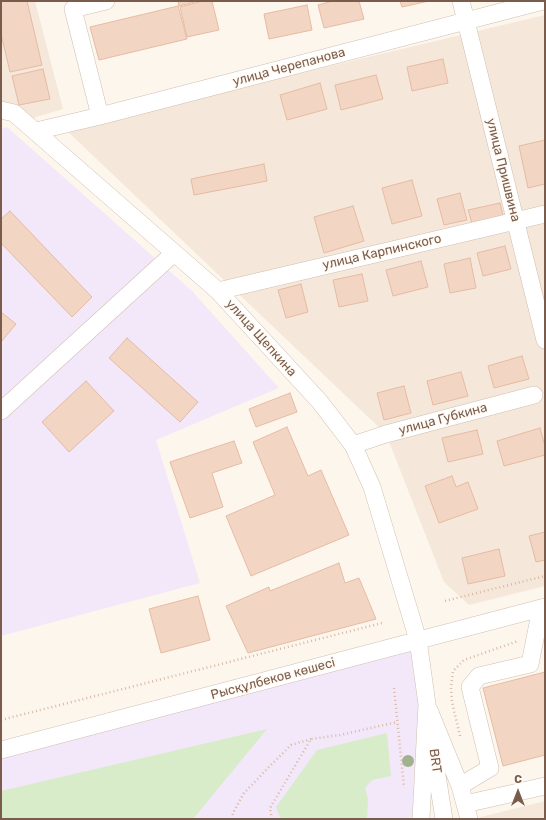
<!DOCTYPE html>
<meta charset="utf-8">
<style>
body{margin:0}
#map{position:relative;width:546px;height:820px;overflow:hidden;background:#fdf6ec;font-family:Rubik,sans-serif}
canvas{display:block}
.frame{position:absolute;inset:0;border:2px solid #7a5c4d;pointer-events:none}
.north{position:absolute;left:498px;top:772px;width:40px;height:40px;-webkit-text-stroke:3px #fffaf3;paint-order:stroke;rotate:0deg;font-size:11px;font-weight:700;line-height:16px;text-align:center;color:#7a5c4d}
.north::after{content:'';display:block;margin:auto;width:14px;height:18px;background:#7a5c4d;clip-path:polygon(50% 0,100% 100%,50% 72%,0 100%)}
</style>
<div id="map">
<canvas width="546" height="820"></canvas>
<div class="frame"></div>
<div class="north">С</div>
</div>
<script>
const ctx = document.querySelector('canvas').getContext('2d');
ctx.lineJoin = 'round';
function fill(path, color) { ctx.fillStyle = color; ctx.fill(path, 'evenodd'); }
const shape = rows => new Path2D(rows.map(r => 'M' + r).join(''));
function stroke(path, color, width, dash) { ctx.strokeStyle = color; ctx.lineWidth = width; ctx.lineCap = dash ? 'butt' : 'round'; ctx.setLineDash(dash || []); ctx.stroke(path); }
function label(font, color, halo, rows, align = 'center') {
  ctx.font = font + ' Rubik,sans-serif'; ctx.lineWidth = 3; ctx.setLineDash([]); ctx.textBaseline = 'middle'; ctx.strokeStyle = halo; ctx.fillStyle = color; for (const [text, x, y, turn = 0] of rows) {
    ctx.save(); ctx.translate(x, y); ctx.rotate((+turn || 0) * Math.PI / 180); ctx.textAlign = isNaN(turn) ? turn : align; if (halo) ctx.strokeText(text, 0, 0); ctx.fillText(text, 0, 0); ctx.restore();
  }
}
const residential = shape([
 [1,1,35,1,63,109,33,118,1,101],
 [545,15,545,586,469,605,444,582,386,434,65,129],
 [545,801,545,819,473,819]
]);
const education = shape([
 [7,127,192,291,279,388,156,440,200,583,1,636,1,129],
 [418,640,421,819,1,819,1,750]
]);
const green = shape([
 [267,729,193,819,1,819,1,791],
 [387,733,391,776,372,780,365,788,368,799,367,819,281,819,276,807,317,750]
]);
const building = shape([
 [1,1,27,1,42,65,10,72,1,34,1,1],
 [178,1,198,1,179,6,178,1],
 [203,1,212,1,219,30,187,37,180,7,203,1],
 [333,1,359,1,364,19,324,28,318,5,333,1],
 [400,1,429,1,402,7,400,1],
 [307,5,312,30,269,39,264,14,307,5],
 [178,6,187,39,99,60,90,27,178,6],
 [443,59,448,83,412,91,407,67,443,59],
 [43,69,50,99,19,105,12,76,43,69],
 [376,75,383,99,341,110,335,85,376,75],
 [320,83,327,109,287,120,280,95,320,83],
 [545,140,545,184,528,188,519,146,545,140],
 [264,164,267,181,194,195,191,179,264,164],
 [412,180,422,216,392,224,382,188,412,180],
 [460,193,467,220,444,225,437,199,460,193],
 [500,203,504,220,473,227,468,210,500,203],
 [353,206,364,241,324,253,314,217,353,206],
 [10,211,92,297,72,317,1,243,1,219,10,211],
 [505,246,511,269,483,276,477,253,505,246],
 [470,258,476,288,450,293,444,264,470,258],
 [421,261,428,287,393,296,386,270,421,261],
 [362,274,368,301,339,307,333,280,362,274],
 [301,284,308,312,286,318,278,290,301,284],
 [1,312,16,324,1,342,1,312],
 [127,338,198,402,180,422,109,358,127,338],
 [522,356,529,379,494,388,488,366,522,356],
 [461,372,468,396,433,405,427,381,461,372],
 [86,381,114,411,69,452,42,422,86,381],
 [404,386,411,413,384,420,377,393,404,386],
 [290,393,297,412,256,427,249,409,290,393],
 [287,427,308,476,321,470,349,535,251,576,226,516,275,495,253,442,287,427],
 [540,428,545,446,545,455,504,466,497,441,540,428],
 [477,430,483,454,448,462,442,438,477,430],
 [234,441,242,463,212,473,223,507,190,518,170,462,234,441],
 [452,476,456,487,468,482,478,509,439,523,425,486,452,476],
 [545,532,545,560,536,562,529,536,545,532],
 [499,549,505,576,468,584,462,558,499,549],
 [339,563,345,583,359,578,376,619,248,653,226,606,269,587,270,591,339,563],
 [198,596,210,640,161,653,149,609,198,596],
 [545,672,545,755,503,766,483,688,545,672]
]);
const path = shape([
 [445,601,545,576],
 [394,688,404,787],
 [1,720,382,623],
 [460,736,452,702,451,687,453,671,464,660,518,641],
 [232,819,233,813,244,793,268,768,291,745,311,739],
 [272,819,270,808,311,739,340,735,397,722]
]);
const minor = shape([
 [461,1,545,340],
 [1,110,14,113,218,291,320,402,353,445,372,487,418,640,427,704,421,819],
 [100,116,73,9,106,1],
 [36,131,100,116,543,1],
 [218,291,545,214],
 [1,411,174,253],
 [353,445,386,434,534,395],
 [429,710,460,786,469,819],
 [432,744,444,819],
 [1,750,545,607],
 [460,786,490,768,470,687,479,676,530,664,541,608],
 [465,804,545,786]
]);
const trees = [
 [408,761]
];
const streetNames = [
 ["улица Черепанова",289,67,-15],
 ["улица Пришвина",503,170,76],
 ["улица Карпинского",382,252,-13],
 ["улица Щепкина",261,338,48],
 ["улица Губкина",443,419,-15],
 ["Рысқұлбеков көшесі",273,679,-15],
 ["BRT",435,761,82]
];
fill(residential, '#f5e8da');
fill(education, '#f3e8fa');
fill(green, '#d8ecc9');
fill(building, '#f3d5c3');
stroke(building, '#e6bba3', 1);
stroke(minor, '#d1beb0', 18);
stroke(path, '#d9b8a5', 2.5, [1, 3]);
stroke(minor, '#fff', 17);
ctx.fillStyle = '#a0b28e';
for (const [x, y] of trees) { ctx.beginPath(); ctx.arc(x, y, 6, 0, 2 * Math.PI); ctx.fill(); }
label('13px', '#7a5c4d', '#fffaf3', streetNames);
</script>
